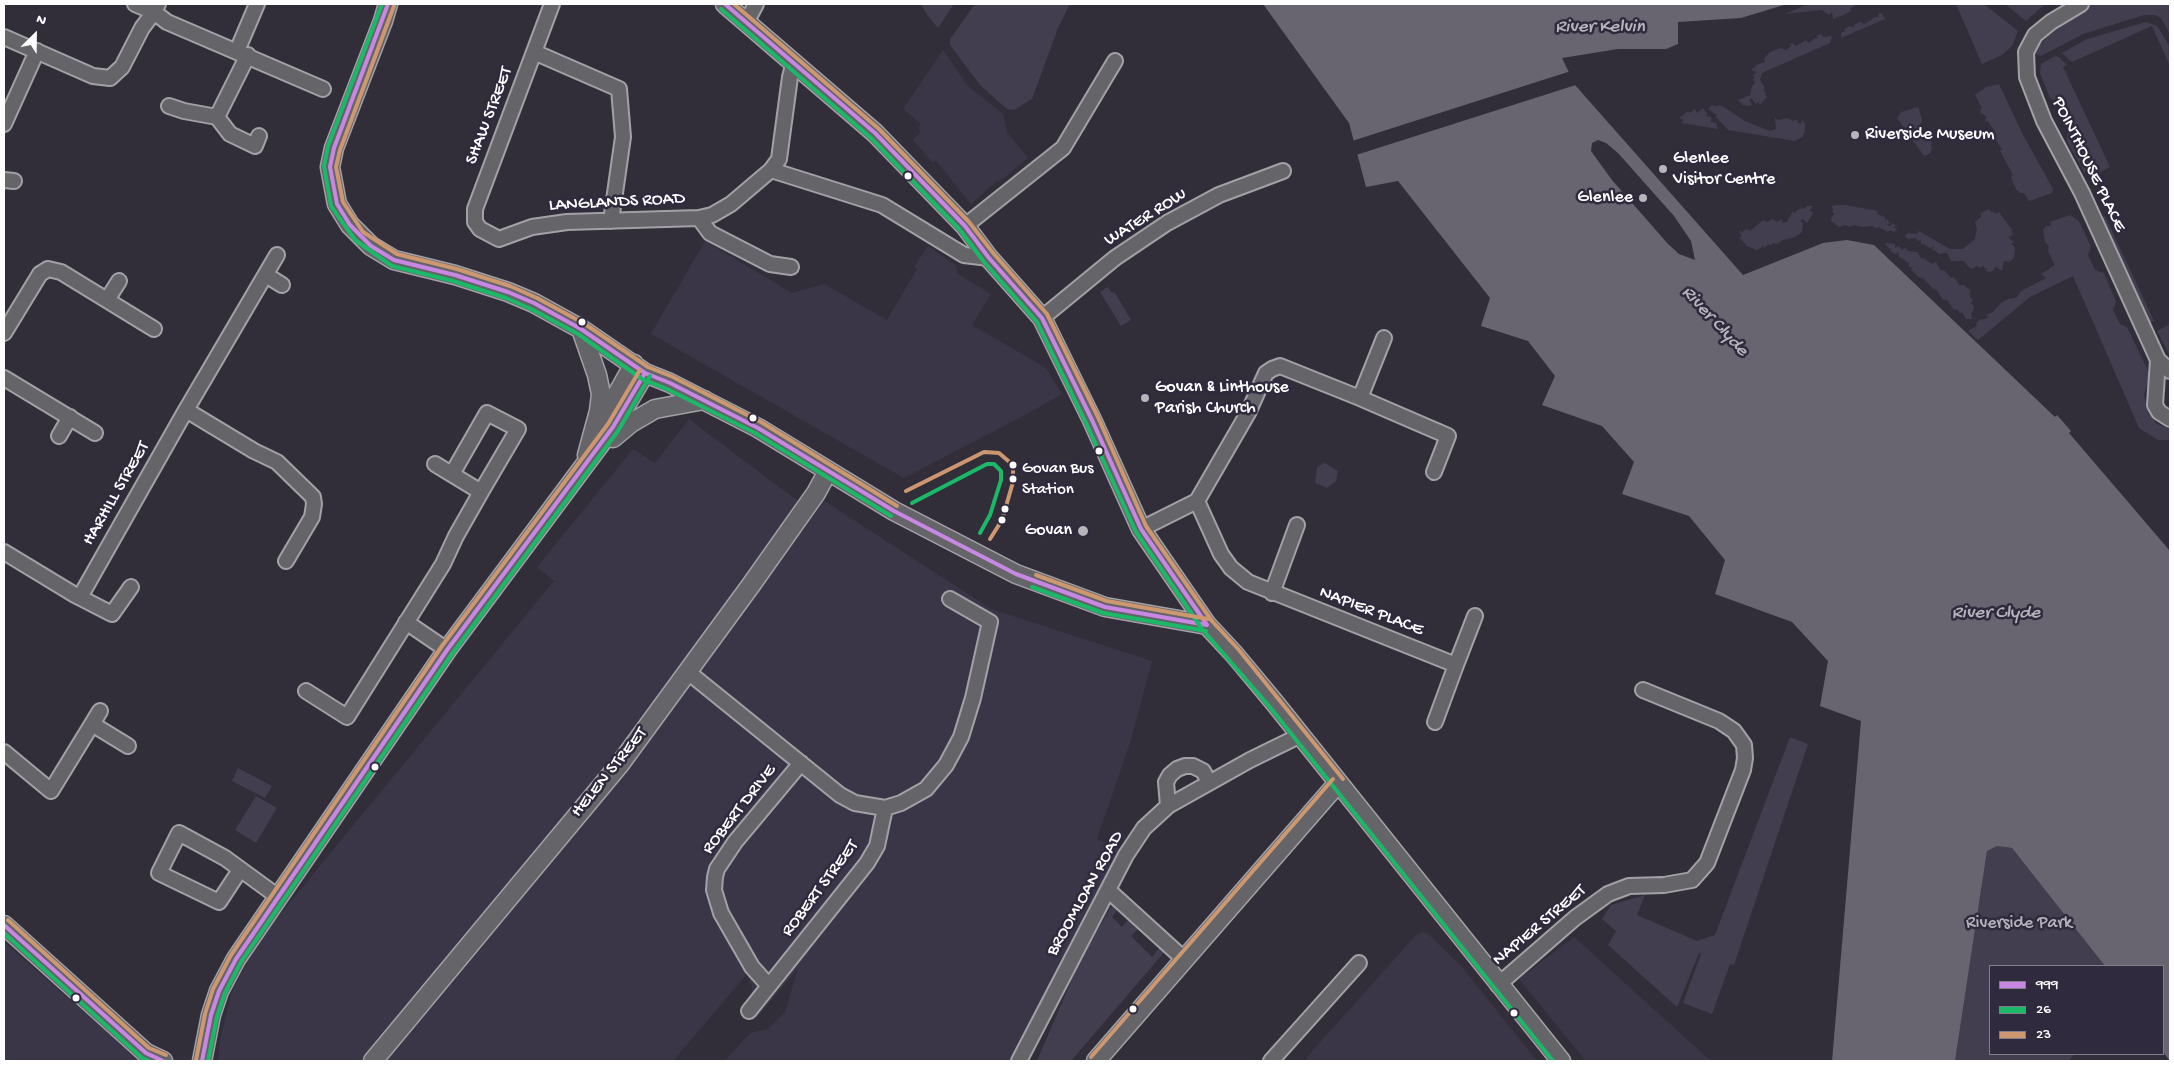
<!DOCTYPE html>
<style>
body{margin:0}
#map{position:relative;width:2174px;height:1065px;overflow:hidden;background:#312e39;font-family:"Gochi Hand",sans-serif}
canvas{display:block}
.frame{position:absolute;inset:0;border:5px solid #fff;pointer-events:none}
.legend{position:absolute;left:1989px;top:965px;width:175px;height:90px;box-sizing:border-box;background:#2f2a3d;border:1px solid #827f8b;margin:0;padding:6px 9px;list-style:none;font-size:15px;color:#fff}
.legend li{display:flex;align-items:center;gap:10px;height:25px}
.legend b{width:25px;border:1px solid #827f8b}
.north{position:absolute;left:10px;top:10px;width:50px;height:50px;-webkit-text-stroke:4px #2f2a3d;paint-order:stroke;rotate:23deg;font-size:14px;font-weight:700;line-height:20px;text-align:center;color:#fff}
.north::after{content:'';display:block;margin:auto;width:18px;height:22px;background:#fff;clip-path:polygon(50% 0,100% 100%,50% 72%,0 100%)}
</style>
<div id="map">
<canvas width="2174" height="1065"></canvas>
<div class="frame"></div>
<ul class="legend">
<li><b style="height:6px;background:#c787e3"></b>999</li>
<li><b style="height:6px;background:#1ab867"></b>26</li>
<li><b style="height:6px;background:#cd976f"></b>23</li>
</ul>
<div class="north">N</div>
</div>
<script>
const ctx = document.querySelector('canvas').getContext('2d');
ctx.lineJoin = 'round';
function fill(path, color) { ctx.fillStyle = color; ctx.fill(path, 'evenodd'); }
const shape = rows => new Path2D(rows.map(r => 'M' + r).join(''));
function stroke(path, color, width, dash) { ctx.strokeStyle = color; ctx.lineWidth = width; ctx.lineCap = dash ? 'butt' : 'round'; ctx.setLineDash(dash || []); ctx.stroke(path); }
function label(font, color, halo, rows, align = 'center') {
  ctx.font = font + ' "Gochi Hand",sans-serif'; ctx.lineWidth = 5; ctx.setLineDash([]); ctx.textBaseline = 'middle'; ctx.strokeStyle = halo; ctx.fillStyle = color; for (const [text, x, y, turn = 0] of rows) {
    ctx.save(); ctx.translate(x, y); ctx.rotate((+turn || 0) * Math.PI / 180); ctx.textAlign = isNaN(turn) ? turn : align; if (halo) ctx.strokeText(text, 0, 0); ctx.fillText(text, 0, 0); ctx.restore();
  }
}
const built = shape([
 [943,50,968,86,1003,114,1007,132,1028,158,999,182,997,181,971,204,936,161,933,163,913,140,920,133,919,127,921,124,903,109],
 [705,241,792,293,824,284,887,320,917,269,914,267,928,246,956,266,958,274,991,294,972,325,1046,368,1062,394,1027,414,904,478,651,334],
 [689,419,807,508,823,500,991,609,1152,661,1130,743,1097,839,1123,850,1095,895,1011,1061,725,1061,750,1033,768,1029,785,1012,798,968,755,1020,752,1020,742,1008,752,993,752,987,747,974,673,1061,218,1061,220,1039,232,991,259,940,554,581,537,567,633,449,655,463],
 [1423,932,1429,935,1462,967,1537,1061,1310,1061,1306,1058,1415,936],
 [1574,937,1711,1061,1586,1061,1519,979],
 [4,942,140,1061,4,1061]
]);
const green = shape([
 [921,4,954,4,938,28,927,15],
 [975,4,1070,4,1058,28,1032,99,1014,110,1007,109,980,85,950,45,950,39],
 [1808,4,1857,4,1851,8,1850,12,1833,19,1832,12,1829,15,1822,10,1785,14],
 [1956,4,1984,4,2018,31,2012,46,2002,55,1982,64],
 [2005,4,2045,4,2026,21],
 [2093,4,2170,4,2170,34,2161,18,2156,15,2144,15,2083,34,2041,56,2035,54,2040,45,2049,35],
 [1881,13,1883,15,1881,17,1884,16,1885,19,1841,38,1841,33,1845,31,1844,29,1850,26,1855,28,1854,25,1860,22,1864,24,1873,19,1871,18,1878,17,1879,16,1878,14],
 [2146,22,2157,26,2170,47,2170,66,2152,26,2072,62,2062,53,2087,39],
 [1821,34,1823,37,1832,36,1830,43,1762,73,1760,80,1764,86,1764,91,1766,93,1765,95,1767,97,1760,105,1758,102,1756,104,1751,98,1749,100,1752,104,1750,106,1743,105,1738,100,1750,95,1752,86,1755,83,1753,79,1755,77,1752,76,1757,72,1751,70,1758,64,1765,62,1764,58,1770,52,1781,48,1786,50,1791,46,1790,44,1792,43,1796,46,1806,40,1809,43,1815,38,1817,39,1818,37,1816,36],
 [2055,56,2059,57,2067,65,2063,67,2110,167,2095,175,2088,175,2084,172,2067,141,2068,128,2057,104,2050,98,2040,73,2041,64],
 [1999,84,2022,133,2053,189,2052,193,2029,201,2024,193,2020,193,2016,189,2011,177,2013,175,2000,151,2002,149,1994,138,1996,137,1992,131,1994,130,1987,121,1985,122,1986,116,1981,113,1980,110,1982,108,1975,95,1986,87],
 [1712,105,1716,106,1715,108,1718,105,1724,107,1745,121,1770,131,1776,129,1775,118,1778,120,1787,118,1793,121,1798,119,1797,122,1801,124,1802,119,1805,124,1805,131,1802,137,1795,141,1728,130,1716,117,1717,115,1708,109],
 [1918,107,1922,119,1922,122,1920,124,1924,128,1926,138,1929,137,1932,143,1930,145,1932,146,1931,153,1924,156,1897,118,1901,112],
 [1703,108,1707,114,1706,116,1711,117,1711,122,1716,123,1718,129,1681,123,1684,120,1679,118,1688,111,1690,113,1695,109,1697,113],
 [1833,205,1845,205,1878,211,1877,214,1885,217,1885,221,1887,219,1890,223,1887,225,1890,226,1893,223,1896,226,1892,228,1896,228,1897,230,1894,232,1890,230,1888,232,1879,227,1875,228,1873,226,1863,227,1854,225,1850,227,1846,225,1839,227,1831,221,1832,218,1829,219,1835,214,1832,212,1833,210,1832,206,1835,206],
 [1806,206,1813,206,1809,211,1813,212,1812,215,1807,223,1803,219,1800,221,1803,223,1802,232,1795,237,1783,240,1777,244,1772,243,1771,246,1769,244,1764,248,1762,244,1762,247,1757,250,1747,246,1739,237,1742,236,1739,232,1740,231,1742,233,1744,230,1748,229,1750,231,1763,220,1767,222,1773,219,1777,222,1782,219,1782,223,1787,222,1793,211,1795,213,1798,209,1806,208],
 [1989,209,1992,213,1993,210,1995,214,1999,212,2013,231,2011,232,2014,234,2008,237,2014,242,2011,244,2015,247,2014,258,2009,262,2004,261,2002,271,1996,267,1993,271,1988,272,1986,270,1988,268,1985,269,1984,266,1979,268,1977,266,1971,269,1963,261,1951,261,1947,253,1939,254,1936,251,1932,250,1934,247,1932,246,1931,249,1924,244,1921,244,1921,240,1917,241,1916,238,1908,239,1905,236,1908,233,1917,234,1919,231,1950,249,1963,249,1975,239,1977,229,1975,222,1981,217,1981,213],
 [2070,215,2078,220,2081,225,2091,247,2088,255,2095,270,2104,273,2116,302,2113,310,2120,324,2127,327,2150,375,2144,395,2148,413,2157,424,2170,429,2170,440,2158,440,2139,428,2073,276,2030,297,1978,340,1968,331,1977,326,1976,323,1979,320,1988,318,1986,315,1993,312,2001,303,2010,298,2011,299,2017,297,2021,291,2046,278,2041,274,2055,265,2048,251,2049,246,2045,242,2043,229,2046,228,2045,226,2051,226,2050,222],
 [2105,216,2154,321,2149,323,2100,218],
 [1887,243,1895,244,1895,248,1899,246,1902,250,1905,248,1908,251,1917,252,1922,259,1924,258,1932,264,1936,262,1941,271,1944,270,1951,278,1952,277,1956,279,1959,285,1964,285,1971,291,1969,293,1971,295,1969,296,1973,300,1971,303,1974,306,1973,312,1971,313,1972,319,1966,319,1962,312,1960,313,1957,309,1954,310,1947,300,1943,300,1936,289,1934,290,1927,282,1925,283,1926,280,1917,276,1911,269,1913,267,1909,267,1909,262,1907,263,1905,260,1899,257,1898,251,1897,254,1893,253,1890,250,1892,248,1890,249,1885,244],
 [1108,287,1111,292,1115,293,1131,320,1121,326,1100,292],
 [2170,324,2170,356,2157,331],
 [1325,463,1338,471,1336,481,1327,488,1315,483,1317,467],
 [1790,737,1808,744,1734,965,1730,964,1712,1014,1683,1003,1701,954,1699,953,1677,1007,1608,945,1616,931,1602,919,1611,905,1645,895,1637,915,1697,941,1715,935],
 [238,768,272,786,265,798,232,781],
 [256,796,277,808,256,843,235,830],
 [1997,846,2012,848,2105,966,1990,966,1990,1054,2075,1054,2068,1061,1955,1061,1987,851],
 [1113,904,1118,909,1112,917,1122,927,1129,919,1139,928,1131,936,1152,957,1161,946,1166,950,1071,1061,1037,1061,1081,958]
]);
const water = shape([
 [1263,4,1787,4,1741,18,1678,22,1678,44,1666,49,1618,49,1562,58,1575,85,1743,275,1823,243,1847,240,1874,245,2055,417,2057,415,2071,431,2069,433,2170,551,2170,1061,2163,1052,2163,966,2105,966,2012,848,1997,846,1987,851,1955,1061,1832,1061,1861,721,1820,706,1828,661,1792,622,1715,594,1725,560,1689,516,1622,494,1634,462,1602,426,1542,405,1555,376,1528,341,1481,326,1490,298,1398,181,1366,187,1349,123],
 [1598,140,1606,143,1618,153,1674,216,1691,241,1695,260,1679,254,1668,244,1612,180,1591,151,1592,143]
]);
const pier = shape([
 [1571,71,1579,84,1356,155,1352,141]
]);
const minor = shape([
 [135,4,154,12,167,22,323,89],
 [552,4,475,209,475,222,480,229,499,239,532,227,567,222,699,218,712,215,731,204,771,170,779,159,790,77,794,62],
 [2081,4,2051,22,2035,35,2026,52,2027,77,2044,121,2082,193,2158,360,2170,371],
 [747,21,756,4],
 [4,37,93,76,110,78,122,67,142,28,154,12,158,4],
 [237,51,257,4],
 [534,52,619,89,623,137,611,221],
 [169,106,184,111,217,117,230,134,255,146,259,136],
 [217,117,248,55],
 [4,124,37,51],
 [771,170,882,205,964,255,989,258],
 [4,180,14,181],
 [699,218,710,233,770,264,791,267],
 [965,226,1063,148,1115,61],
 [266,275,282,285],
 [107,300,119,281],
 [1042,318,1115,258,1167,223,1219,195,1283,171],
 [4,333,40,274,48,269,61,272,154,329],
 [2158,360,2155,405,2159,412,2170,419],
 [4,378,95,433],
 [1360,398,1384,338],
 [186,410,277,255],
 [59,436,70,417],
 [435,464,481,492,518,429,487,413,452,474],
 [1197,501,1248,413,1266,373,1272,369,1280,366,1360,398,1448,436,1434,472],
 [1141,529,1197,501,1221,554,1231,568,1248,582,1456,665,1475,616],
 [4,552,75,595,112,614,131,587],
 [1272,593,1297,525],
 [80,597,186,410,254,451,277,462,313,497,314,504,312,517,286,561],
 [406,622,447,650],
 [688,672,840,795,855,803,885,808],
 [306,691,347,717,443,564,456,536,481,492],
 [1435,722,1456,665],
 [92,724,128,746],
 [4,752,51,791,100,711],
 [1168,806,1166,782,1170,775,1177,769,1185,766,1193,766,1203,771,1209,782],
 [240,870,219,902,159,873,179,833,225,858,277,896],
 [1108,890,1185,960],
 [1498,985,1575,918,1608,894,1629,886,1664,885,1692,880,1707,863,1743,770,1745,758,1744,745,1734,731,1719,721,1643,690],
 [769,986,752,967,721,913,714,890,715,877,717,869,735,842,801,763],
 [749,1011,867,863,877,846,885,808,901,803,926,789,946,765,961,737,973,698,990,622,950,599],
 [1019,1061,1126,855,1144,828,1168,806,1250,760,1301,735],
 [1271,1061,1359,963]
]);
const tertiary = shape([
 [388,4,383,21,334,148,330,167,337,204,350,225,371,246,394,260,455,275,508,292,534,303,581,329,645,373,670,383,758,428,894,511,1016,574,1105,607,1207,625],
 [725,4,875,133,965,226,989,258,1042,318,1092,420,1141,529,1207,625,1234,654,1274,702,1561,1061],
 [581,329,597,375,601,394,599,411,587,455],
 [602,421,634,364],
 [613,438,631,423,655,409,704,400],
 [4,925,146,1053,163,1061],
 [202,1061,211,1015,219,991,236,959,447,650,613,427,645,373],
 [373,1061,620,764,751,585,816,493,828,471],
 [1096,1061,1338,783]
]);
const bus1 = shape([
 [388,4,334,148,330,167,337,204,350,225,371,246,394,260,455,275,508,292,534,303,581,329,645,373,670,383,758,428,894,511,1016,574,1105,607,1207,625],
 [725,4,875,133,965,226,989,258,1042,318,1092,420,1141,529,1207,625],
 [4,925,146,1053,163,1061],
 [202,1061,211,1015,219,991,236,959,447,650,613,427,645,373]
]);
const bus2 = shape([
 [382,4,328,146,324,166,331,206,355,240,392,266,453,281,506,298,531,309,578,334,642,379,667,389,755,433,891,516],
 [721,9,871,138,960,230,984,262,1037,322,1086,423,1136,532,1202,629,1269,706,1553,1061],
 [912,503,987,464,994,464,1001,471,1001,480,990,515,980,533],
 [1032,587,1103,613,1206,631],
 [4,933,142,1058,149,1061],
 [208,1061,217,1017,225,993,241,962,452,654,618,431,650,376]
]);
const bus3 = shape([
 [734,4,879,129,969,222,994,254,1047,314,1098,417,1146,526,1212,621,1239,650,1343,779],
 [394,6,340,150,336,167,343,202,363,232,397,254,457,269,510,286,537,298,585,324,648,367,673,377,761,422,897,506],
 [906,491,984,452,999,453,1013,465,1013,482,1002,520,990,539],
 [1036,575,1107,601,1208,619],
 [8,920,149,1048,166,1055],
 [1091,1057,1333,779],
 [196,1060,205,1014,213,989,231,955,442,646,608,424,640,370]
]);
const markers = [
 [1855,135,5,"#b7b6ba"],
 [1663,169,5,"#b7b6ba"],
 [908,176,4.5,"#fff"],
 [1643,198,5,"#b7b6ba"],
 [582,322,4.5,"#fff"],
 [1145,398,5,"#b7b6ba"],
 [753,418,4.5,"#fff"],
 [1099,451,4.5,"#fff"],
 [1013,465,4.5,"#fff"],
 [1013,479,4.5,"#fff"],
 [1005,509,4.5,"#fff"],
 [1002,520,4.5,"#fff"],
 [1083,531,6,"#b7b6ba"],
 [375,767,4.5,"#fff"],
 [76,998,4.5,"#fff"],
 [1133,1009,4.5,"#fff"],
 [1514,1013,4.5,"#fff"]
];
const busNames = [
 ["Govan Bus",1022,469],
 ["Station",1022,490]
];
const streetNames = [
 ["SHAW STREET",490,116,-69],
 ["POINTHOUSE PLACE",2088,165,64],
 ["LANGLANDS ROAD",617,203,-3],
 ["WATER ROW",1146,218,-32],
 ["HARHILL STREET",117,494,-60],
 ["NAPIER PLACE",1371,612,21],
 ["HELEN STREET",610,773,-51],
 ["ROBERT DRIVE",740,810,-52],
 ["ROBERT STREET",821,889,-53],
 ["BROOMLOAN ROAD",1086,894,-61],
 ["NAPIER STREET",1540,926,-40]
];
const poiNames = [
 ["Riverside Museum",1865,135],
 ["Glenlee",1673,159],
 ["Visitor Centre",1673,180],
 ["Glenlee",1633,198,"right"],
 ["Govan & Linthouse",1155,388],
 ["Parish Church",1155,409],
 ["Govan",1072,531,"right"]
];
const parkNames = [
 ["Riverside Park",2019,924]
];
const waterNames = [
 ["River Kelvin",1600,28],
 ["River Clyde",1714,322,47],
 ["River Clyde",1996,614]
];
fill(built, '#3b3647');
fill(green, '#433e4f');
fill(water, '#686571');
fill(pier, '#312e39');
stroke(minor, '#a2a1a6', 18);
stroke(tertiary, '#a2a1a6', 21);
stroke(minor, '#656469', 14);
stroke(tertiary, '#656469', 18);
stroke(bus1, '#c787e3', 4);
stroke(bus2, '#1ab867', 4);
stroke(bus3, '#cd976f', 4);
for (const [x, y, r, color] of markers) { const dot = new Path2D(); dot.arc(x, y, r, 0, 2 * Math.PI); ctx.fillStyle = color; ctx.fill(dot); stroke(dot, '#2f2a3d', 2); }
label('17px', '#fff', '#2f2a3d', busNames, 'left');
label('18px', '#fff', '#2f2a3d', streetNames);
label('18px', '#fff', '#2f2a3d', poiNames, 'left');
label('18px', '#b5b3ba', '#2f2a3d', parkNames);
label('italic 19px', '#b6b4bb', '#2f2a3d', waterNames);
</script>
